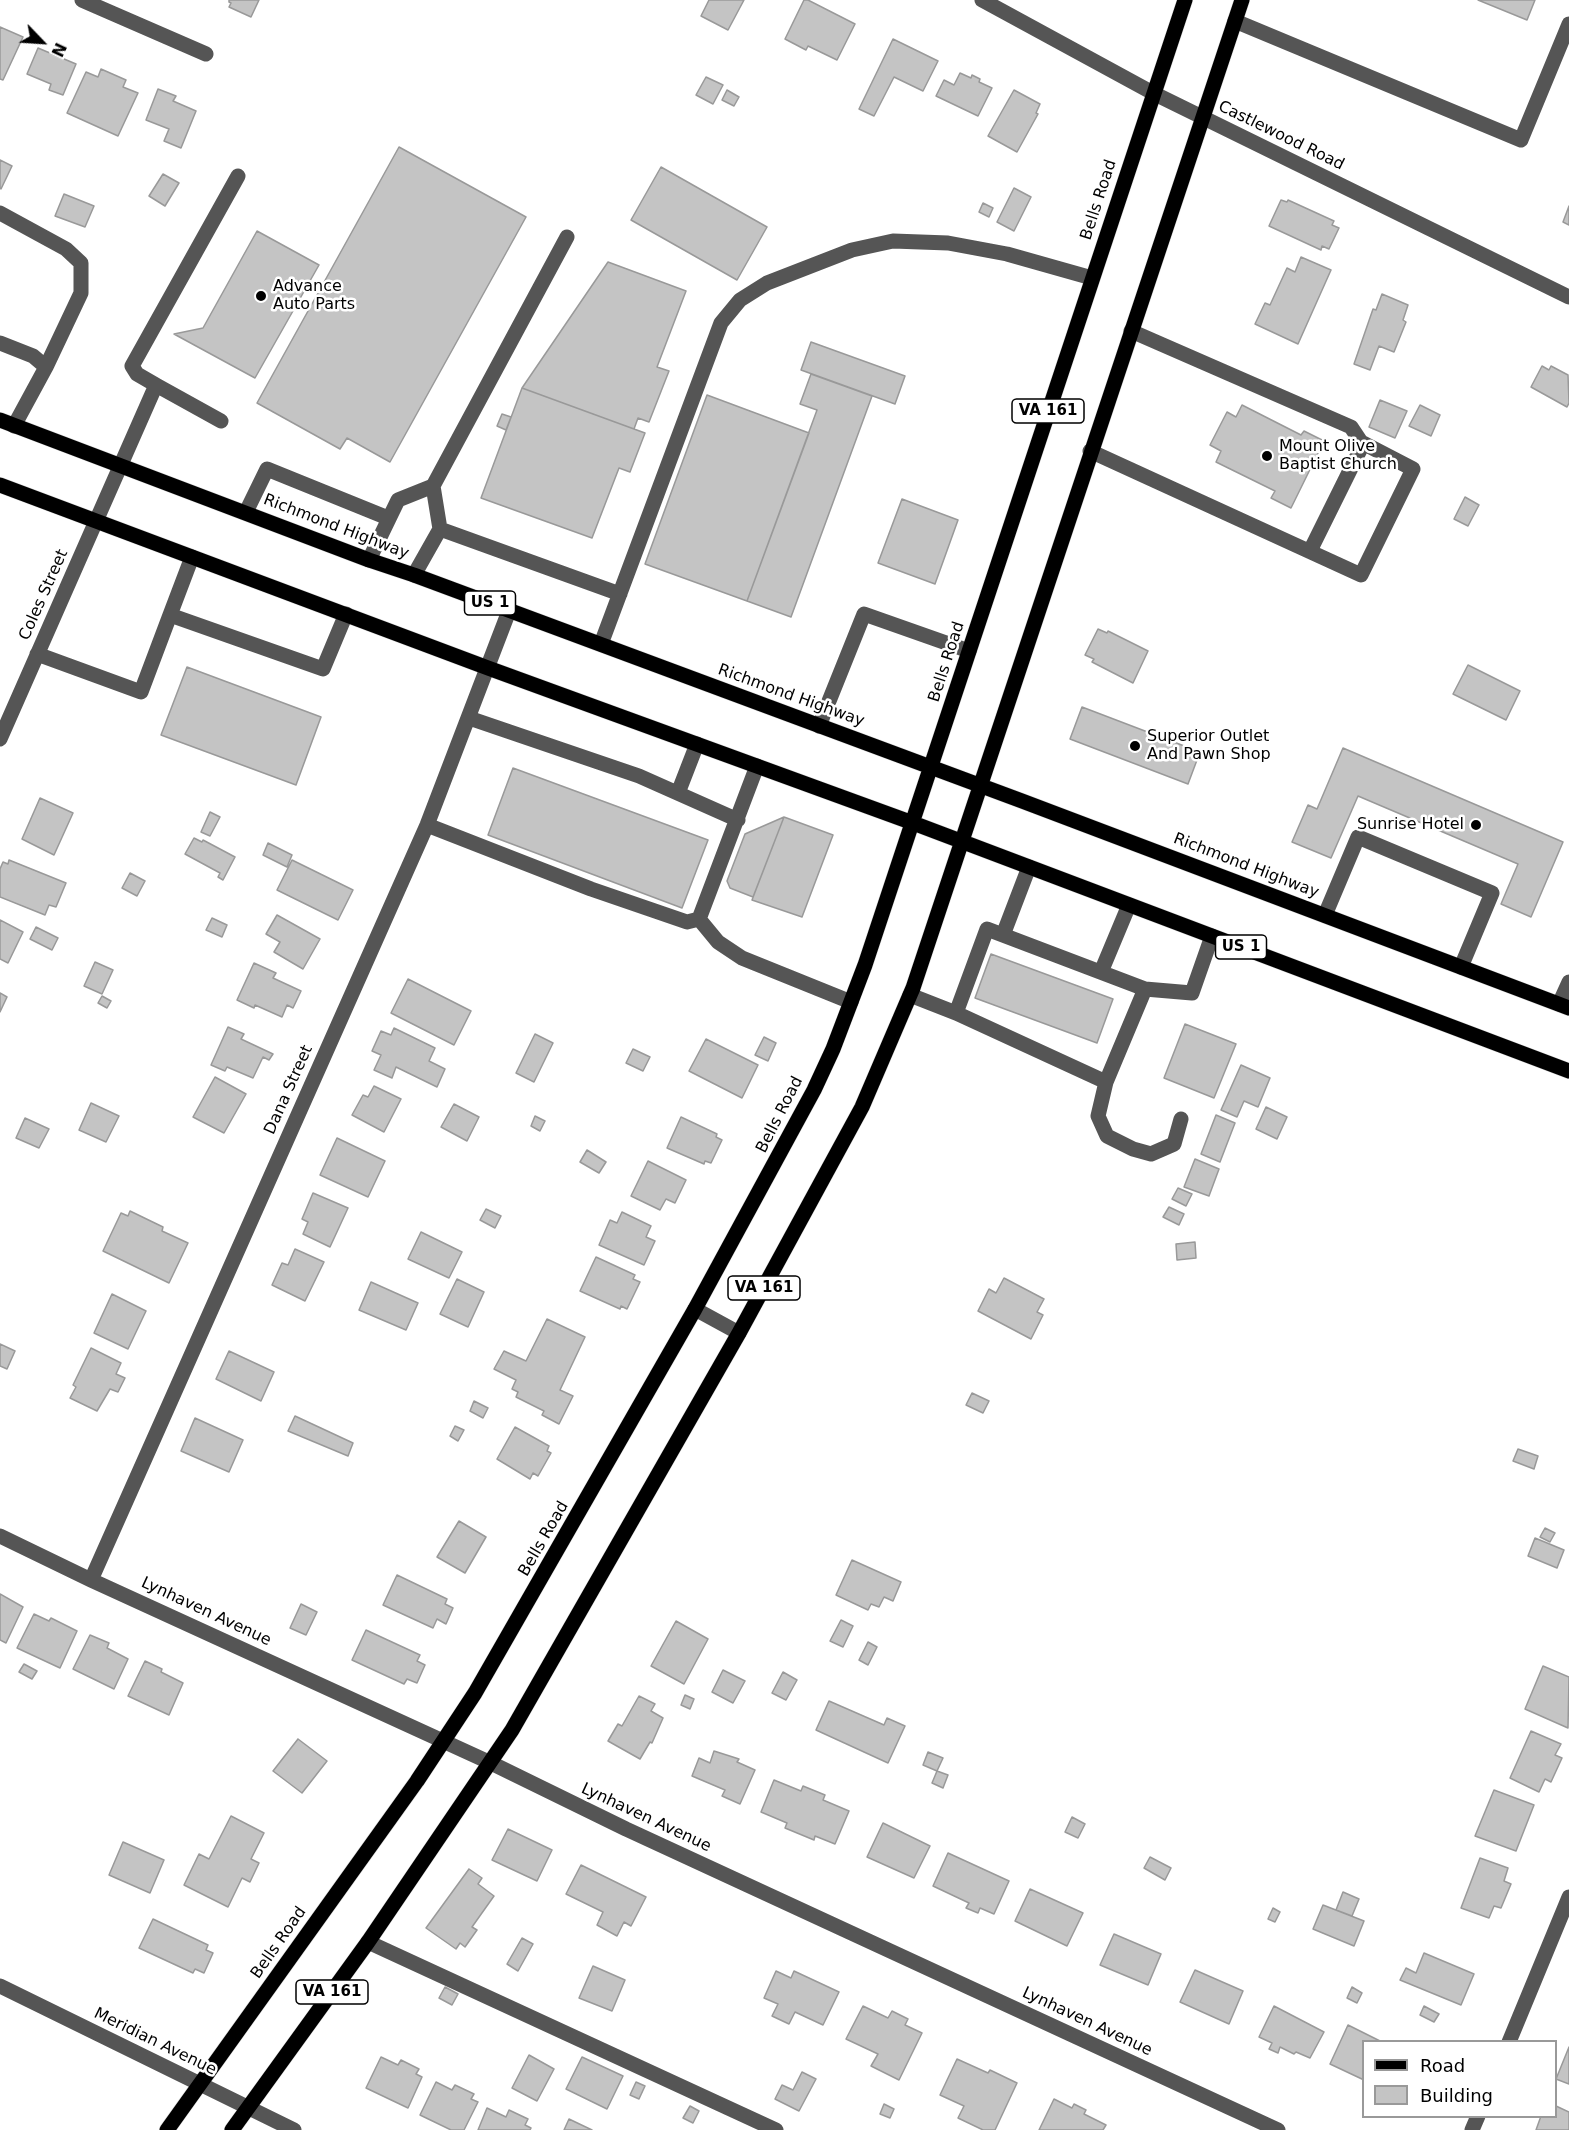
<!DOCTYPE html>
<style>
body{margin:0}
#map{position:relative;width:1569px;height:2130px;overflow:hidden;background:#fff;font-family:"DejaVu Sans",sans-serif}
canvas{display:block}
.legend{position:absolute;left:1362px;top:2040px;width:195px;height:78px;box-sizing:border-box;background:#fff;border:2px solid #999;margin:0;padding:8px 10px;list-style:none;font-size:18px;color:#000}
.legend li{display:flex;align-items:center;gap:12px;height:30px}
.legend b{width:30px;border:2px solid #999}
.north{position:absolute;left:12px;top:12px;width:60px;height:60px;-webkit-text-stroke:4px #fff;paint-order:stroke;rotate:115deg;font-size:16px;font-weight:700;line-height:24px;text-align:center;color:#000}
.north::after{content:'';display:block;margin:auto;width:21px;height:27px;background:#000;clip-path:polygon(50% 0,100% 100%,50% 72%,0 100%)}
</style>
<div id="map">
<canvas width="1569" height="2130"></canvas>
<ul class="legend">
<li><b style="height:8px;background:#000"></b>Road</li>
<li><b style="height:16px;background:#c4c4c4"></b>Building</li>
</ul>
<div class="north">N</div>
</div>
<script>
const ctx = document.querySelector('canvas').getContext('2d');
ctx.lineJoin = 'round';
function fill(path, color) { ctx.fillStyle = color; ctx.fill(path, 'evenodd'); }
const shape = rows => new Path2D(rows.map(r => 'M' + r).join(''));
function stroke(path, color, width, dash) { ctx.strokeStyle = color; ctx.lineWidth = width; ctx.lineCap = dash ? 'butt' : 'round'; ctx.setLineDash(dash || []); ctx.stroke(path); }
function label(font, color, halo, rows, align = 'center') {
  ctx.font = font + ' "DejaVu Sans",sans-serif'; ctx.lineWidth = 5; ctx.setLineDash([]); ctx.textBaseline = 'middle'; ctx.strokeStyle = halo; ctx.fillStyle = color; for (const [text, x, y, turn = 0] of rows) {
    ctx.save(); ctx.translate(x, y); ctx.rotate((+turn || 0) * Math.PI / 180); ctx.textAlign = isNaN(turn) ? turn : align; if (halo) ctx.strokeText(text, 0, 0); ctx.fillText(text, 0, 0); ctx.restore();
  }
}
const building = shape([
 [229,0,259,0,251,17,229,7,231,3,229,2,229,0],
 [709,0,744,0,728,30,701,16,709,0],
 [804,0,808,0,855,24,837,60,808,46,806,50,785,39,804,0],
 [1478,0,1535,0,1527,20,1478,0],
 [0,27,23,37,3,80,0,79,0,27],
 [893,39,938,61,923,91,894,77,874,116,859,109,893,39],
 [38,48,76,64,63,95,49,90,51,84,27,74,38,48],
 [101,69,126,80,123,87,138,93,118,136,67,113,86,72,98,77,101,69],
 [960,73,971,78,972,75,980,79,979,82,992,88,978,116,936,96,944,80,954,85,960,73],
 [706,77,723,85,713,104,696,95,706,77],
 [158,89,176,96,173,101,196,111,181,148,164,141,169,129,146,120,158,89],
 [727,90,739,97,734,106,722,100,727,90],
 [1014,90,1040,104,1036,113,1038,114,1017,152,988,136,1014,90],
 [399,147,526,217,390,462,347,438,340,449,257,403,399,147],
 [0,160,12,166,1,189,0,188,0,160],
 [661,167,767,227,737,280,631,220,661,167],
 [163,174,179,183,165,206,149,196,163,174],
 [1014,188,1031,197,1014,231,997,222,1014,188],
 [64,194,94,206,85,227,55,216,64,194],
 [1281,200,1287,202,1288,200,1334,221,1332,225,1339,228,1329,249,1322,246,1321,250,1269,226,1281,200],
 [983,203,993,208,989,217,979,212,983,203],
 [1569,206,1569,225,1563,222,1569,206],
 [257,231,319,265,255,378,174,334,203,328,257,231],
 [1301,257,1331,270,1298,344,1255,324,1265,303,1270,305,1287,268,1295,272,1301,257],
 [608,262,686,291,657,367,669,371,649,422,638,418,634,429,522,388,608,262],
 [1382,294,1408,305,1403,320,1406,322,1394,352,1379,346,1370,370,1354,364,1373,309,1376,310,1382,294],
 [811,342,905,376,895,404,801,370,811,342],
 [1542,366,1549,370,1551,366,1568,375,1569,403,1567,407,1531,387,1542,366],
 [811,374,872,396,791,617,747,601,817,410,800,404,811,374],
 [522,388,645,433,630,472,619,468,592,538,481,498,522,388],
 [707,395,809,433,747,601,645,564,707,395],
 [1380,400,1407,411,1395,438,1369,427,1380,400],
 [1242,405,1301,435,1304,431,1324,441,1291,508,1271,498,1275,491,1216,462,1221,451,1210,445,1227,412,1236,417,1242,405],
 [1420,405,1440,415,1431,436,1409,426,1420,405],
 [502,414,511,417,506,430,497,426,502,414],
 [1465,497,1479,505,1468,526,1454,519,1465,497],
 [902,499,958,520,935,584,878,563,902,499],
 [1098,629,1107,633,1108,631,1148,651,1133,683,1092,662,1094,659,1085,655,1098,629],
 [1468,665,1520,691,1506,720,1453,694,1468,665],
 [187,667,321,717,296,785,161,735,187,667],
 [1082,707,1200,752,1188,784,1070,739,1082,707],
 [1343,748,1563,842,1531,917,1501,904,1518,864,1358,796,1331,858,1292,842,1308,805,1317,809,1343,748],
 [513,768,708,840,682,908,488,835,513,768],
 [40,798,73,813,54,855,22,839,40,798],
 [210,812,220,817,210,836,201,832,210,812],
 [784,817,833,835,802,917,752,900,784,817],
 [784,817,753,897,730,888,727,881,745,834,784,817],
 [194,838,202,842,203,840,235,857,223,880,218,877,220,873,185,854,194,838],
 [268,843,292,855,287,867,263,855,268,843],
 [9,860,66,883,56,907,49,905,45,915,0,897,0,869,3,862,8,864,9,860],
 [292,860,353,890,338,920,277,890,292,860],
 [130,873,145,881,137,896,122,888,130,873],
 [277,915,320,939,303,969,274,952,280,942,266,934,277,915],
 [212,918,227,925,222,937,206,930,212,918],
 [0,920,23,932,8,963,0,959,0,920],
 [36,927,58,938,52,950,30,939,36,927],
 [991,954,1113,999,1097,1043,975,998,991,954],
 [95,962,113,970,102,994,84,986,95,962],
 [254,963,276,973,273,978,301,991,293,1008,287,1005,282,1017,255,1005,254,1008,237,1000,254,963],
 [408,979,471,1011,454,1045,391,1013,408,979],
 [0,993,7,997,0,1012,0,993],
 [102,996,111,1001,107,1008,98,1003,102,996],
 [1185,1024,1236,1044,1214,1098,1164,1078,1185,1024],
 [228,1027,244,1034,241,1039,273,1054,269,1060,263,1057,253,1078,227,1067,225,1071,211,1065,228,1027],
 [394,1028,435,1048,429,1061,445,1069,437,1087,396,1067,392,1078,374,1070,381,1055,372,1051,381,1031,391,1035,394,1028],
 [535,1034,553,1043,534,1082,516,1073,535,1034],
 [764,1037,776,1043,768,1061,755,1055,764,1037],
 [706,1039,758,1065,742,1098,689,1071,706,1039],
 [633,1049,650,1057,643,1071,626,1063,633,1049],
 [1241,1065,1270,1078,1258,1107,1244,1101,1237,1117,1221,1110,1241,1065],
 [215,1077,246,1094,224,1133,193,1117,215,1077],
 [374,1086,401,1099,384,1132,352,1115,363,1095,368,1097,374,1086],
 [91,1103,119,1116,106,1142,79,1130,91,1103],
 [454,1104,479,1117,467,1141,441,1127,454,1104],
 [1266,1107,1287,1117,1277,1139,1256,1129,1266,1107],
 [1216,1115,1235,1123,1220,1162,1201,1154,1216,1115],
 [535,1116,545,1121,540,1131,531,1126,535,1116],
 [681,1117,717,1134,716,1137,722,1140,711,1163,705,1161,704,1164,667,1148,681,1117],
 [25,1118,49,1129,39,1148,16,1138,25,1118],
 [337,1138,385,1161,368,1197,320,1175,337,1138],
 [587,1150,606,1162,599,1173,580,1162,587,1150],
 [1195,1159,1219,1169,1209,1196,1184,1187,1195,1159],
 [648,1161,686,1180,675,1203,666,1199,660,1210,631,1196,648,1161],
 [1178,1188,1192,1194,1186,1206,1172,1199,1178,1188],
 [313,1193,348,1208,330,1247,303,1234,308,1222,302,1219,313,1193],
 [1169,1207,1184,1214,1179,1225,1163,1217,1169,1207],
 [486,1209,501,1216,495,1228,480,1220,486,1209],
 [130,1211,163,1227,162,1231,188,1243,169,1283,103,1251,121,1213,128,1216,130,1211],
 [622,1212,651,1226,646,1237,655,1241,644,1265,599,1245,610,1220,617,1223,622,1212],
 [421,1232,462,1252,449,1278,408,1259,421,1232],
 [1195,1242,1196,1258,1177,1260,1176,1244,1195,1242],
 [295,1249,324,1262,305,1301,272,1285,282,1263,288,1265,295,1249],
 [596,1257,635,1275,633,1279,640,1282,627,1309,621,1306,620,1309,580,1291,596,1257],
 [1004,1278,1044,1299,1037,1312,1043,1315,1031,1339,978,1311,989,1289,996,1293,1004,1278],
 [457,1279,484,1292,468,1327,440,1314,457,1279],
 [371,1282,418,1303,406,1330,359,1310,371,1282],
 [112,1294,146,1311,128,1349,94,1333,112,1294],
 [547,1319,585,1337,560,1390,573,1396,559,1424,542,1415,544,1411,516,1397,518,1392,512,1389,516,1380,494,1369,504,1351,526,1361,547,1319],
 [0,1344,15,1351,7,1369,0,1366,0,1344],
 [91,1348,121,1363,116,1374,125,1378,118,1392,110,1389,97,1411,70,1398,76,1387,73,1385,91,1348],
 [229,1351,274,1372,261,1401,216,1379,229,1351],
 [972,1393,989,1401,983,1413,966,1405,972,1393],
 [474,1401,488,1408,483,1418,470,1411,474,1401],
 [295,1416,353,1443,348,1456,288,1431,295,1416],
 [195,1418,243,1440,229,1472,181,1451,195,1418],
 [455,1426,464,1430,458,1441,450,1436,455,1426],
 [515,1427,549,1446,547,1451,551,1453,538,1476,533,1473,530,1479,497,1459,515,1427],
 [1518,1449,1538,1456,1534,1469,1513,1461,1518,1449],
 [459,1521,486,1537,465,1573,437,1557,459,1521],
 [1545,1528,1555,1533,1550,1542,1540,1537,1545,1528],
 [1535,1538,1564,1550,1557,1568,1528,1556,1535,1538],
 [852,1560,901,1582,893,1601,884,1597,879,1607,871,1604,868,1610,836,1595,852,1560],
 [397,1575,447,1599,445,1604,453,1608,446,1624,437,1619,433,1628,383,1605,397,1575],
 [0,1594,23,1607,6,1643,0,1640,0,1594],
 [301,1604,317,1612,306,1635,290,1628,301,1604],
 [34,1614,49,1621,51,1618,77,1631,60,1668,17,1648,34,1614],
 [841,1620,853,1626,843,1647,830,1641,841,1620],
 [676,1621,708,1639,684,1684,651,1666,676,1621],
 [366,1630,420,1655,417,1661,425,1665,417,1683,407,1679,404,1684,352,1660,366,1630],
 [90,1635,109,1643,107,1648,128,1659,114,1689,73,1669,90,1635],
 [868,1642,877,1647,868,1665,859,1660,868,1642],
 [145,1661,162,1669,161,1672,183,1683,169,1715,128,1696,145,1661],
 [24,1664,37,1671,32,1679,19,1672,24,1664],
 [1543,1666,1569,1677,1568,1728,1525,1709,1543,1666],
 [723,1670,745,1681,733,1703,712,1692,723,1670],
 [783,1672,797,1680,786,1700,772,1693,783,1672],
 [685,1695,694,1699,690,1709,681,1705,685,1695],
 [639,1696,655,1704,651,1711,663,1718,652,1743,650,1742,640,1759,608,1741,618,1724,622,1726,639,1696],
 [829,1701,884,1725,887,1718,905,1726,888,1763,816,1730,829,1701],
 [1531,1731,1561,1744,1555,1755,1562,1758,1551,1782,1545,1779,1539,1792,1510,1778,1531,1731],
 [298,1739,327,1761,302,1793,273,1771,298,1739],
 [714,1751,739,1759,737,1762,755,1770,740,1804,722,1796,725,1790,692,1776,699,1758,710,1763,714,1751],
 [928,1752,943,1758,937,1771,923,1765,928,1752],
 [937,1771,948,1775,943,1788,932,1783,937,1771],
 [774,1780,801,1791,803,1786,825,1795,823,1800,849,1811,835,1844,815,1836,814,1840,785,1828,787,1823,761,1812,774,1780],
 [1494,1790,1534,1805,1516,1851,1475,1836,1494,1790],
 [231,1816,264,1833,251,1859,259,1863,250,1882,242,1878,228,1907,184,1885,199,1854,209,1859,231,1816],
 [1072,1817,1085,1824,1078,1838,1065,1832,1072,1817],
 [883,1823,930,1846,914,1878,867,1857,883,1823],
 [508,1829,552,1850,537,1881,492,1860,508,1829],
 [123,1842,164,1860,150,1893,109,1875,123,1842],
 [948,1853,1009,1881,994,1914,980,1908,978,1913,966,1908,969,1903,933,1886,948,1853],
 [1150,1857,1171,1868,1165,1880,1144,1868,1150,1857],
 [1480,1858,1508,1868,1504,1881,1511,1884,1501,1908,1494,1906,1489,1918,1461,1908,1480,1858],
 [581,1865,646,1897,631,1926,624,1922,617,1936,597,1925,603,1912,566,1894,581,1865],
 [469,1869,482,1878,478,1884,494,1896,472,1927,477,1930,465,1947,460,1943,456,1949,426,1928,469,1869],
 [1030,1889,1083,1913,1067,1946,1015,1921,1030,1889],
 [1343,1892,1359,1899,1352,1916,1336,1910,1343,1892],
 [1323,1905,1364,1921,1354,1946,1313,1929,1323,1905],
 [1273,1908,1280,1912,1275,1922,1268,1919,1273,1908],
 [153,1919,208,1945,206,1950,213,1953,204,1973,195,1969,193,1973,139,1948,153,1919],
 [1114,1934,1161,1954,1148,1985,1100,1965,1114,1934],
 [522,1938,533,1944,518,1971,507,1964,522,1938],
 [1424,1953,1474,1974,1461,2005,1400,1980,1406,1968,1416,1973,1424,1953],
 [593,1966,625,1980,612,2011,579,1998,593,1966],
 [1195,1970,1243,1991,1229,2024,1180,2002,1195,1970],
 [776,1971,791,1978,794,1971,839,1992,823,2025,795,2012,789,2024,772,2016,778,2004,764,1998,776,1971],
 [445,1987,458,1994,452,2005,439,1998,445,1987],
 [1352,1987,1362,1993,1357,2003,1347,1998,1352,1987],
 [863,2006,888,2018,892,2011,908,2019,905,2025,922,2033,899,2080,871,2066,878,2054,846,2039,863,2006],
 [1274,2006,1324,2032,1310,2058,1296,2052,1294,2054,1280,2047,1278,2053,1269,2049,1272,2043,1259,2037,1274,2006],
 [1424,2006,1439,2014,1434,2022,1420,2015,1424,2006],
 [1348,2025,1382,2042,1364,2042,1364,2080,1330,2064,1348,2025],
 [1569,2047,1569,2084,1556,2079,1569,2047],
 [529,2055,554,2069,537,2101,512,2088,529,2055],
 [381,2057,398,2065,401,2060,419,2069,416,2074,422,2077,408,2108,366,2088,381,2057],
 [582,2057,623,2076,607,2109,566,2089,582,2057],
 [957,2059,988,2073,990,2070,1017,2083,995,2130,983,2130,958,2118,964,2106,940,2095,957,2059],
 [802,2072,816,2079,799,2111,775,2099,782,2085,793,2090,802,2072],
 [436,2082,452,2090,455,2085,474,2094,471,2099,478,2102,464,2130,451,2130,420,2115,436,2082],
 [636,2082,645,2086,639,2099,630,2095,636,2082],
 [1054,2099,1072,2108,1074,2104,1086,2110,1084,2114,1106,2125,1103,2130,1039,2130,1054,2099],
 [884,2104,894,2109,890,2118,880,2114,884,2104],
 [690,2106,699,2111,693,2123,683,2118,690,2106],
 [1556,2106,1569,2112,1569,2130,1536,2130,1541,2116,1556,2116,1556,2106],
 [487,2108,506,2117,509,2110,528,2119,525,2125,531,2128,530,2130,478,2130,487,2108],
 [569,2119,592,2130,564,2130,569,2119]
]);
const minor = shape([
 [82,0,206,54],
 [982,0,1153,93,1569,297],
 [1235,21,1521,140,1569,24],
 [0,213,66,249,81,263,81,293,46,367],
 [0,343,33,356,46,367,14,426],
 [156,385,221,421],
 [1090,451,1361,575,1413,469,1361,442,1351,427,1131,331],
 [246,512,267,469,388,518],
 [440,529,620,594],
 [1310,551,1363,444],
 [192,557,170,615,323,669,346,614],
 [369,560,398,500,433,486],
 [414,575,440,529,433,486,567,237],
 [601,644,721,323,740,300,767,283,852,250,893,241,948,243,1007,254,1092,278],
 [37,654,141,692,170,615],
 [469,718,639,776,738,820],
 [819,726,864,614,969,651],
 [0,739,156,385,137,374,132,366,238,176],
 [678,793,697,744],
 [427,825,591,889,687,922,699,919,757,766],
 [1325,915,1358,837,1492,893,1461,967],
 [699,919,718,942,742,958,851,1002],
 [1003,935,1029,867],
 [1101,972,1129,905],
 [1145,989,1106,1082,956,1013,987,929,1145,989,1192,993,1212,936],
 [910,995,956,1013],
 [1559,1004,1569,982],
 [1106,1082,1098,1116,1107,1136,1133,1149,1151,1154,1174,1144,1181,1119],
 [695,1309,739,1333],
 [0,1536,91,1580,491,1763,626,1829,1278,2130],
 [91,1580,427,825,509,611],
 [368,1942,776,2130],
 [0,1986,294,2130],
 [1509,2042,1569,1897],
 [1472,2130,1478,2116]
]);
const major = shape([
 [0,420,369,560,414,575,1022,801,1569,1008],
 [0,485,488,668,913,823,1569,1071],
 [167,2130,417,1781,475,1693,695,1309,814,1090,833,1049,865,965,1185,0],
 [232,2130,368,1942,512,1730,739,1333,862,1107,913,988,1242,0]
]);
const markers = [
 [261,296,6,"#000"],
 [1267,456,6,"#000"],
 [1135,746,6,"#000"],
 [1476,825,6,"#000"]
];
const shields = [
 [1048,411,72],
 [490,603,51],
 [1241,947,51],
 [764,1288,72],
 [332,1992,72]
];
const shieldNames = [
 ["VA 161",1048,411],
 ["US 1",490,603],
 ["US 1",1241,947],
 ["VA 161",764,1288],
 ["VA 161",332,1992]
];
const streetNames = [
 ["Castlewood Road",1281,136,26],
 ["Bells Road",1099,200,-72],
 ["Richmond Highway",336,527,21],
 ["Coles Street",44,595,-66],
 ["Bells Road",947,662,-72],
 ["Richmond Highway",791,696,20],
 ["Richmond Highway",1246,866,21],
 ["Dana Street",289,1090,-66],
 ["Bells Road",780,1115,-63],
 ["Bells Road",544,1539,-60],
 ["Lynhaven Avenue",206,1612,25],
 ["Lynhaven Avenue",646,1818,25],
 ["Bells Road",279,1943,-55],
 ["Lynhaven Avenue",1087,2022,25],
 ["Meridian Avenue",155,2042,26]
];
const poiNames = [
 ["Advance",273,287],
 ["Auto Parts",273,305],
 ["Mount Olive",1279,447],
 ["Baptist Church",1279,465],
 ["Superior Outlet",1147,737],
 ["And Pawn Shop",1147,755],
 ["Sunrise Hotel",1464,825,"right"]
];
fill(building, '#c4c4c4');
stroke(building, '#999', 1.5);
stroke(major, '#dbdbdb', 16);
stroke(minor, '#555', 15);
stroke(major, '#000', 15);
for (const [x, y, r, color] of markers) { const dot = new Path2D(); dot.arc(x, y, r, 0, 2 * Math.PI); ctx.fillStyle = color; ctx.fill(dot); stroke(dot, '#fff', 2); }
for (const [x, y, w] of shields) { const box = new Path2D(); box.roundRect(x - w / 2, y - 12, w, 24, 4.5); ctx.fillStyle = '#fff'; ctx.fill(box); stroke(box, '#000', 1.5); }
label('bold 15px', '#000', null, shieldNames);
label('16px', '#000', '#fff', streetNames);
label('16px', '#000', '#fff', poiNames, 'left');
</script>
